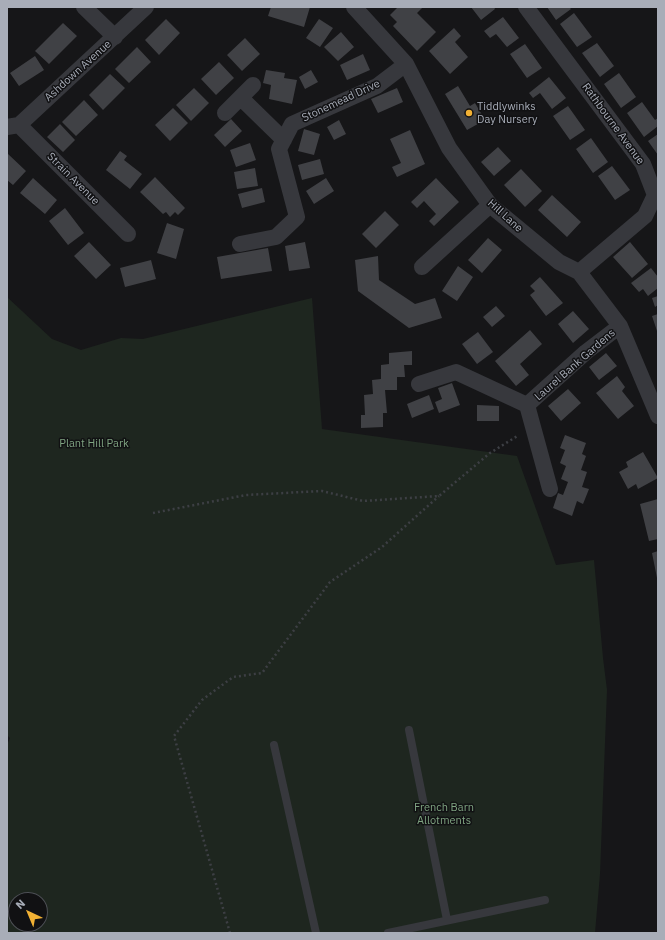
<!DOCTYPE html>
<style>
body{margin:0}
#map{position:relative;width:665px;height:940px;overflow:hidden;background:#161618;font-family:"IBM Plex Sans",sans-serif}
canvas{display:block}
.frame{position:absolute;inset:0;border:8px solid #a8adb8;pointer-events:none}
.north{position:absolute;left:8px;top:892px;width:40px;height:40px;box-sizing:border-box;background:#111113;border:1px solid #4d4f55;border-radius:50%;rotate:316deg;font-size:11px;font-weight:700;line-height:16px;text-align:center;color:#a8adb8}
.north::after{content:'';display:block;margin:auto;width:14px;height:18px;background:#f2b134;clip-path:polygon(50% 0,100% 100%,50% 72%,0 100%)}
</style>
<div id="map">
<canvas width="665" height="940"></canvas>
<div class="frame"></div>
<div class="north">N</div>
</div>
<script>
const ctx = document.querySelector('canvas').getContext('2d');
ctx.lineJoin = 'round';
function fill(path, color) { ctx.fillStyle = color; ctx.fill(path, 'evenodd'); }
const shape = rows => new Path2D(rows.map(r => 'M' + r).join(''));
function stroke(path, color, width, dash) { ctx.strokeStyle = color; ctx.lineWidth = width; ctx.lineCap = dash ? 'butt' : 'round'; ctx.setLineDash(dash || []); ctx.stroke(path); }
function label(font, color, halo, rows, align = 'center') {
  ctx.font = font + ' "IBM Plex Sans",sans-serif'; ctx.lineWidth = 3; ctx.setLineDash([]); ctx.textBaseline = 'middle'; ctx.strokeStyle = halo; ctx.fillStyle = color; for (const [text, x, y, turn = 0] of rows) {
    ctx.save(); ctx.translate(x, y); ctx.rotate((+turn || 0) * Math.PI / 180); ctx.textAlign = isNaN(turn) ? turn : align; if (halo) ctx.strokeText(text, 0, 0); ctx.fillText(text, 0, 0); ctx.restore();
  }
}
const green = shape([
 [7,297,52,339,81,350,121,338,143,339,312,298,322,429,517,456,556,565,594,560,603,658,607,690,600,874,595,933,7,933,7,745,10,738,7,735],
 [16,900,40,900,40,924,16,924]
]);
const building = shape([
 [271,7,310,7,304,27,268,16],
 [398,7,423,7,417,13,436,32,417,51,393,26,397,22,390,15],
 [471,7,494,7,495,9,481,20],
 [547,7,569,7,571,9,556,20],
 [574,13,592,37,577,47,560,24],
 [503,17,519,38,507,47,496,34,490,38,484,31],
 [166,19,180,33,159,55,145,40],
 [319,19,333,28,320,47,306,38],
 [63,23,77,36,49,64,35,51],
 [454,28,461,36,455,42,468,57,450,74,429,51],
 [341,32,354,47,338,61,324,47],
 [245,38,260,54,242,71,227,55],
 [597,43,614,66,600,77,582,53],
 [525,44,542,68,527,78,510,54],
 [137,47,151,62,129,83,115,69],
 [363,54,370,70,347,80,340,65],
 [35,56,44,70,19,86,10,73],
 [219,62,234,78,216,95,201,79],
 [266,70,285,73,284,78,297,80,292,104,269,99,271,85,263,83],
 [311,70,318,82,305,89,299,77],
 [619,73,636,97,621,108,604,84],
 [110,74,125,88,103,110,89,95],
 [549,77,566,98,552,109,540,93,533,98,529,93],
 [458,86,470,106,475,103,485,120,467,130,445,94],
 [194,88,209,103,191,121,176,105],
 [397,88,403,102,378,113,371,99],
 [84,100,98,115,76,136,62,122],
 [642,102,655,120,658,118,658,126,644,137,627,113],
 [568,106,585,130,570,140,553,116],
 [173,108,188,123,170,141,155,125],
 [231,119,242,131,225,147,214,135],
 [339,120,346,134,334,140,327,127],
 [60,124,75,140,63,152,47,137],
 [304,129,320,134,314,155,298,151],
 [410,130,425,164,397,177,392,167,401,163,390,139],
 [658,134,658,155,648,141],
 [591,138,608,162,593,173,576,149],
 [250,143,256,160,236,167,230,150],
 [498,147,511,161,494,176,481,162],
 [120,151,127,156,124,160,142,174,130,189,106,170],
 [7,153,26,171,13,185,7,180],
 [320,159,324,174,302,180,298,165],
 [612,166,630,190,615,200,598,176],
 [255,168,258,186,237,189,234,172],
 [521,169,542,191,525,207,504,185],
 [155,177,185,208,178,215,175,212,170,217,166,212,163,214,140,192],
 [33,178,57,200,45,214,20,193],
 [326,178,334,191,314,204,306,191],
 [436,178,459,202,434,226,429,221,436,214,424,201,417,208,411,202],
 [262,188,265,202,242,208,238,194],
 [552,195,581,222,567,237,538,210],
 [65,208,84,233,68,245,49,221],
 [385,211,399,225,376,248,362,234],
 [167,223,184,229,176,259,157,253],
 [488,238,502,250,482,273,468,260],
 [89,242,111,265,96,279,74,256],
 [305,242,310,268,289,271,285,246],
 [630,242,648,264,632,278,613,257],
 [268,248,272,271,221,279,217,257],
 [378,256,379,280,415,304,435,298,442,318,409,328,358,291,355,260],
 [151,260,156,279,125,287,120,268],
 [458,266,473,277,457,301,442,291],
 [651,268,658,277,658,288,648,296,643,289,639,292,631,283],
 [540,277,563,303,546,316,530,295,535,291,530,286],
 [658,296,658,305,655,307,652,298],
 [496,306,505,316,492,327,483,317],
 [573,311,589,329,573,343,558,324],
 [658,314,658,334,652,316],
 [530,330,542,344,520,364,529,375,516,386,495,361],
 [478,332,493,352,477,364,462,344],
 [412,351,412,365,404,365,405,377,397,377,397,390,385,390,387,413,383,413,383,427,361,428,361,415,365,415,364,395,373,394,372,380,381,379,381,365,389,364,389,353],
 [606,353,617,366,599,380,589,367],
 [617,376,625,387,622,391,634,406,618,419,596,393],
 [452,383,460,405,439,413,435,402,442,399,438,388],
 [568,389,581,403,561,421,548,406],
 [429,395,434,409,412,418,407,404],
 [477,405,499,406,499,421,477,421],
 [565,435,586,443,582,454,586,456,581,470,587,472,582,487,589,489,583,504,577,501,572,516,553,508,558,493,563,495,568,482,561,479,566,466,560,463,565,450,560,448],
 [643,452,658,478,638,489,636,484,628,489,619,472,628,467,626,462],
 [658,499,658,539,649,541,640,504],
 [658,551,658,578,657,578,652,553]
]);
const path = shape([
 [153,513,246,495,322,491,363,501,439,496,490,453,519,435],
 [230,933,174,736,202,700,233,677,262,673,330,582,382,547,439,496]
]);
const lane = shape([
 [409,730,447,920],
 [274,745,316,933],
 [388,933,545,900]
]);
const street = shape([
 [84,7,115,37],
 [354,7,406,64,449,148,490,205,559,262,579,272,620,326,658,416],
 [526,7,643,164,655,195,645,216,579,272],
 [241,98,284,140],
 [225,113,253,85],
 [19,125,128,234],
 [7,127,19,125,146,7],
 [240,244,276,237,297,217,279,149,292,124,377,86,406,64],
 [422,267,490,205],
 [419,384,456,372,527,405,586,352,620,326],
 [527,405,550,489]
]);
const markers = [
 [469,113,4,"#f2b134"]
];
const streetNames = [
 ["Ashdown Avenue",78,71,-42],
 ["Stonemead Drive",341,101,-25],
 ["Rathbourne Avenue",613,124,54],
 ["Strain Avenue",73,179,45],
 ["Hill Lane",505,216,42],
 ["Laurel Bank Gardens",575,365,-41]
];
const poiNames = [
 ["Tiddlywinks",477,107],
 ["Day Nursery",477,120]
];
const parkNames = [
 ["Plant Hill Park",94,444],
 ["French Barn",444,808],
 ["Allotments",444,821]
];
fill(green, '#1e261f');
fill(building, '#404145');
stroke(path, '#3d3f44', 2.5, [2, 3]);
stroke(lane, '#37383d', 8);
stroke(street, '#37383d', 16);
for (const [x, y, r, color] of markers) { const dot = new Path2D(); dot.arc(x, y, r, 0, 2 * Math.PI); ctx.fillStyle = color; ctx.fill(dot); stroke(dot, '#111113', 1.5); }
label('11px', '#a8adb8', '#111113', streetNames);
label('11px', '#a8adb8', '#111113', poiNames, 'left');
label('11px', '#7fa381', '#111113', parkNames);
</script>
